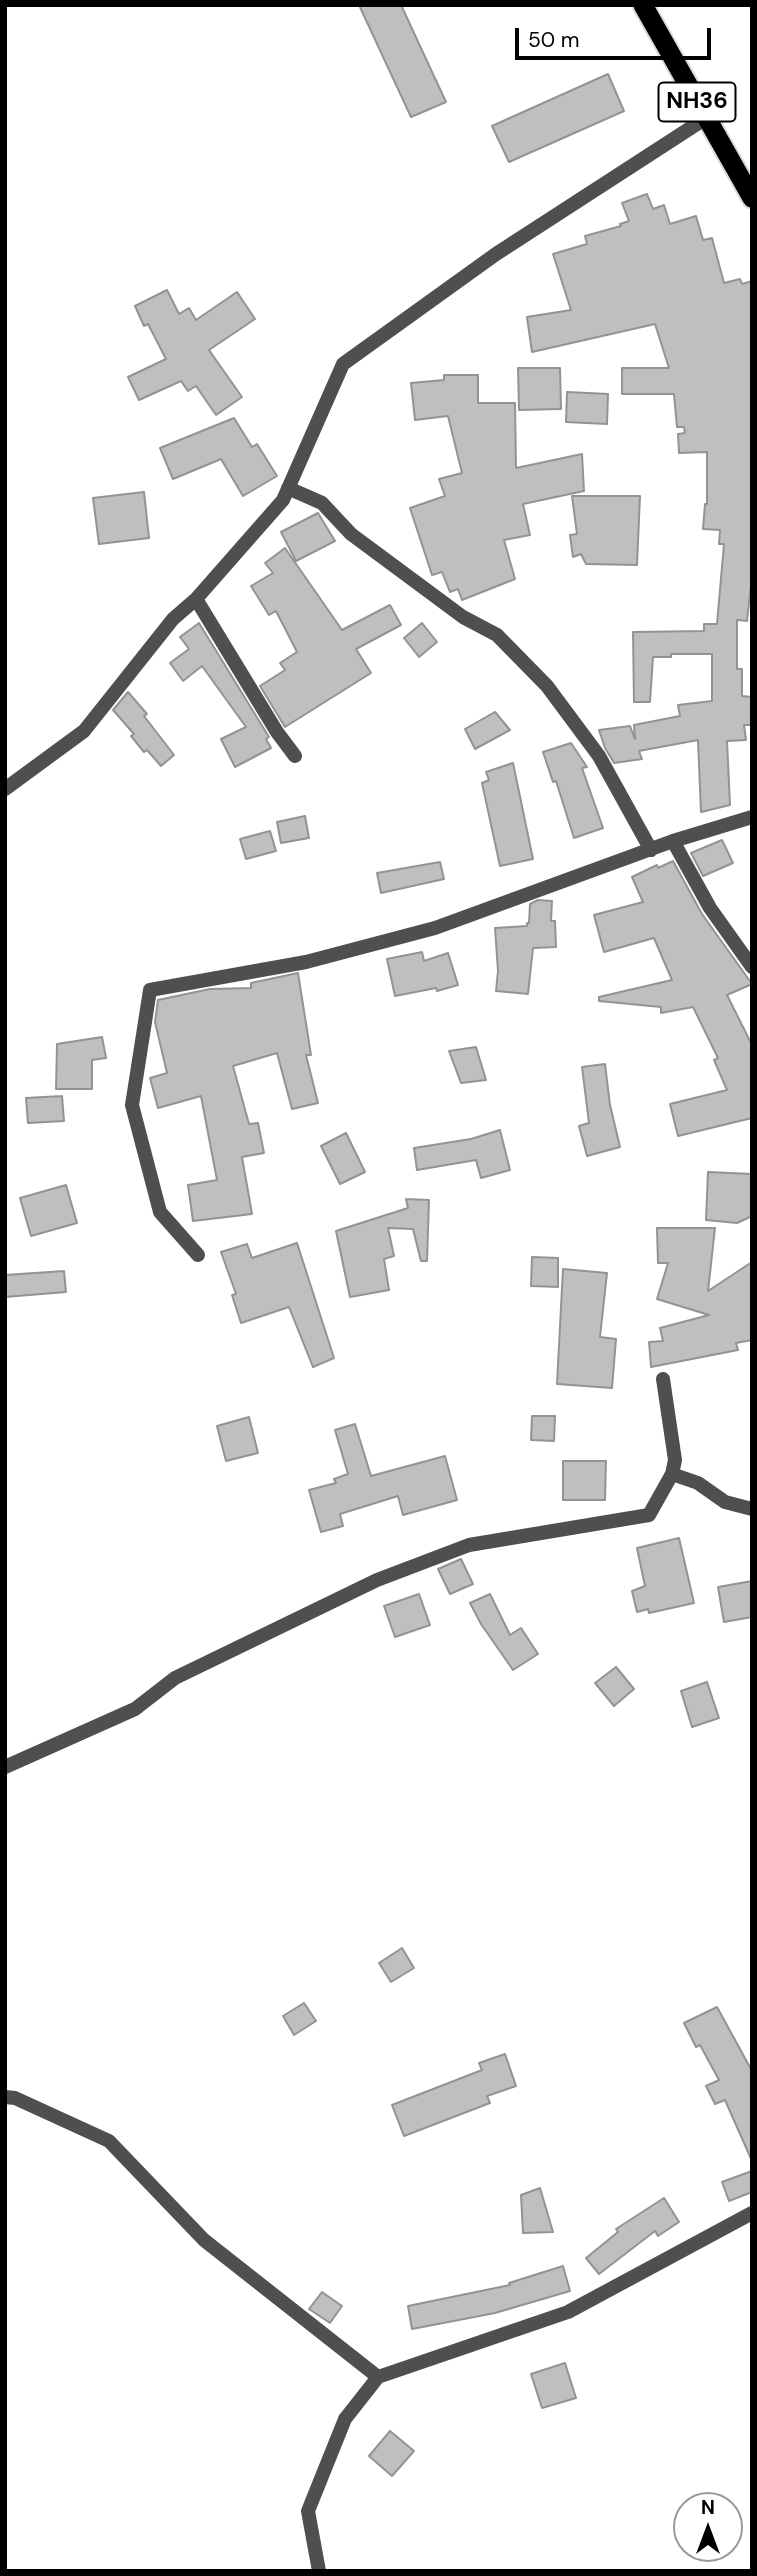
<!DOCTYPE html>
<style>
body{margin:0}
#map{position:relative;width:757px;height:2576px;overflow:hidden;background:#fff;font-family:"DM Sans",sans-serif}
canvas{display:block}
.frame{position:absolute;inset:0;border:7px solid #000;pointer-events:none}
.north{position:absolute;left:673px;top:2492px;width:70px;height:70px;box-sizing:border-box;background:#fff;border:2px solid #999;border-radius:50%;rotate:0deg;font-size:19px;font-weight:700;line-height:28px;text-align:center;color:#000}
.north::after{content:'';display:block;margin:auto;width:24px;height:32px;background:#000;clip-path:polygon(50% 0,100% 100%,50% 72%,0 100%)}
.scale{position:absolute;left:515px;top:28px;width:196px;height:32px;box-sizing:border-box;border:4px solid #000;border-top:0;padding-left:9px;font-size:21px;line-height:24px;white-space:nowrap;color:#000;-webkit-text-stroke:5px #fff;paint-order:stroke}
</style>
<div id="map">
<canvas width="757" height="2576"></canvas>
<div class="frame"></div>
<div class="north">N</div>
<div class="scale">50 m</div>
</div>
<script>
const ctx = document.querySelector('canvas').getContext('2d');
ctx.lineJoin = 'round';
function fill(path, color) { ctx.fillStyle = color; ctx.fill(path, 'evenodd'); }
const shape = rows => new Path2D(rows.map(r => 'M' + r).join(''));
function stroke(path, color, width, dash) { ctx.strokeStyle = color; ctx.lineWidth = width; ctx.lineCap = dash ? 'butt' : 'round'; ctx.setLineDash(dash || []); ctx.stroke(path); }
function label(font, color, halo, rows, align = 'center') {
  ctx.font = font + ' "DM Sans",sans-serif'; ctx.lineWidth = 6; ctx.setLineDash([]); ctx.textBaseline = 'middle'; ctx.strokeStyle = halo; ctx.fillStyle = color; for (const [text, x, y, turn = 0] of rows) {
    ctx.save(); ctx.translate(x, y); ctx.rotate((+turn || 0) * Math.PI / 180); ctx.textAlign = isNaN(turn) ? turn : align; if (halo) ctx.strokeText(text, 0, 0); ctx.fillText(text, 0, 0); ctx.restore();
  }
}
const building = shape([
 [359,5,401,5,446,102,411,117,359,5],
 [608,74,624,111,509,162,492,126,608,74],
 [647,194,653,209,664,205,670,224,696,216,703,240,712,238,724,283,740,279,742,284,752,281,752,576,747,621,737,620,737,669,742,669,742,696,752,697,752,725,744,725,746,740,727,741,730,805,701,812,698,740,639,751,642,759,614,763,605,748,599,730,630,726,635,739,634,725,680,716,678,705,712,701,712,654,671,654,671,657,653,657,650,702,634,702,633,632,704,631,704,624,717,624,724,544,719,544,720,530,703,529,705,504,707,504,707,452,679,453,678,434,685,433,684,427,677,427,674,394,622,394,622,368,669,368,655,324,532,352,527,317,571,310,553,254,587,244,585,236,621,226,620,224,629,221,622,203,647,194],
 [167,290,179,314,189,308,196,320,237,292,255,319,209,350,242,397,216,415,196,386,188,391,181,381,139,400,128,377,166,359,148,324,144,326,135,306,167,290],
 [518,368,560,368,561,409,519,410,518,368],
 [444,375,478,375,478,403,515,403,516,468,582,454,584,491,523,504,530,535,504,540,515,579,462,600,458,589,450,592,442,572,432,575,410,508,445,496,439,479,462,473,448,416,415,420,411,383,444,380,444,375],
 [567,392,608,394,607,424,566,422,567,392],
 [234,418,252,447,257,444,277,476,243,496,221,459,173,479,160,448,234,418],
 [144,492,149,538,99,544,93,498,144,492],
 [572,496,640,496,637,565,586,564,581,554,573,557,570,535,577,534,572,496],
 [318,513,335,541,296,561,281,532,318,513],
 [285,548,342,630,390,605,401,625,356,649,371,673,285,727,260,686,285,670,280,663,297,652,276,611,269,615,251,586,273,573,265,563,285,548],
 [199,623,269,737,266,739,271,748,235,767,221,739,246,727,202,666,183,681,170,663,189,649,180,637,199,623],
 [422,623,437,642,419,657,404,638,422,623],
 [128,692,147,714,144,716,174,755,161,766,147,750,144,752,131,736,134,734,113,710,128,692],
 [495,712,510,730,475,749,465,729,495,712],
 [571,743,587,767,582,768,603,828,574,838,556,781,553,782,543,752,571,743],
 [513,763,533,859,500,866,482,783,489,780,486,772,513,763],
 [305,816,309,838,281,843,277,822,305,816],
 [270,831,276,851,246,859,240,839,270,831],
 [722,840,733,863,703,876,691,853,722,840],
 [673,861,702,914,752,984,727,995,752,1045,752,1118,678,1136,670,1104,727,1090,714,1060,718,1058,693,1007,661,1013,661,1007,599,1001,599,997,672,980,654,938,604,952,594,915,643,902,632,877,657,865,658,868,673,861],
 [440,862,444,879,381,893,377,873,440,862],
 [538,900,552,901,551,921,555,921,556,947,533,948,528,994,496,991,498,971,495,928,527,926,527,923,529,923,530,904,538,900],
 [422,952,424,961,448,953,458,985,437,991,436,988,395,996,387,959,422,952],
 [298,973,311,1055,306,1055,318,1103,292,1109,277,1053,233,1066,249,1124,258,1123,264,1153,242,1157,252,1214,193,1221,188,1185,217,1180,201,1096,158,1108,150,1078,167,1073,155,1022,158,1000,210,989,251,988,251,983,298,973],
 [102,1037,106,1058,92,1060,92,1089,56,1089,57,1044,102,1037],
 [476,1047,486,1080,461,1083,449,1051,476,1047],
 [605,1064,610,1105,620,1147,587,1156,579,1126,589,1123,582,1067,605,1064],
 [62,1096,64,1121,28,1123,26,1098,62,1096],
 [500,1130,510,1170,481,1178,476,1160,417,1170,414,1148,471,1139,500,1130],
 [346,1133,365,1172,340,1184,321,1146,346,1133],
 [708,1172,752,1174,752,1216,737,1223,706,1220,708,1172],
 [66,1185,77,1223,31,1236,20,1198,66,1185],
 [406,1199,429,1200,427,1261,421,1261,413,1229,388,1228,394,1256,384,1259,389,1290,350,1297,336,1231,408,1208,406,1199],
 [657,1228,715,1228,708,1291,752,1262,752,1340,736,1343,738,1350,651,1367,649,1342,663,1341,660,1328,709,1315,657,1299,668,1263,658,1263,657,1228],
 [297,1243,334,1358,313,1367,289,1307,241,1323,232,1295,236,1294,221,1252,247,1244,252,1258,297,1243],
 [532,1257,558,1258,558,1287,531,1286,532,1257],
 [563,1269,607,1273,600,1337,616,1339,612,1388,557,1384,563,1269],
 [64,1271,66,1292,5,1297,5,1275,64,1271],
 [532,1416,555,1416,554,1441,531,1440,532,1416],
 [249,1417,258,1453,226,1461,217,1426,249,1417],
 [355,1424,371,1476,445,1456,457,1500,403,1515,398,1496,340,1514,343,1526,321,1532,309,1490,336,1483,334,1479,348,1474,335,1430,355,1424],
 [563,1461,606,1461,605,1500,563,1500,563,1461],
 [679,1538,694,1603,649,1613,648,1609,637,1612,632,1591,645,1586,637,1548,679,1538],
 [461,1559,473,1584,450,1594,438,1569,461,1559],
 [752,1581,752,1617,724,1622,718,1587,752,1581],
 [419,1594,430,1625,395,1637,384,1606,419,1594],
 [490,1594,510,1635,521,1628,538,1654,513,1670,481,1624,470,1603,490,1594],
 [616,1667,634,1689,614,1706,595,1683,616,1667],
 [707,1682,719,1718,692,1727,681,1691,707,1682],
 [402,1948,414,1968,391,1982,379,1963,402,1948],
 [304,2003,316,2021,294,2035,283,2016,304,2003],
 [717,2007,752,2071,752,2161,725,2100,715,2104,706,2086,719,2080,700,2045,696,2047,684,2023,717,2007],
 [505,2054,516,2086,487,2096,490,2103,404,2136,392,2105,482,2070,479,2063,505,2054],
 [752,2171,752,2192,729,2201,722,2182,752,2171],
 [540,2188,553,2232,523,2233,521,2195,540,2188],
 [664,2198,679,2222,658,2236,655,2231,599,2274,586,2258,618,2232,616,2229,664,2198],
 [563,2266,570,2291,495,2313,412,2329,408,2306,510,2285,509,2283,563,2266],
 [322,2292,342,2306,330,2323,309,2309,322,2292],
 [565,2363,576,2398,542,2408,531,2374,565,2363],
 [390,2431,414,2451,392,2476,369,2456,390,2431]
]);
const minor = shape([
 [288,488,322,503,351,534,463,617,497,635,547,686,599,756,651,850],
 [196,599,277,732,295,756],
 [5,789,84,731,173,619,196,599,283,500,343,364,496,254,706,118],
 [673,841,710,908,752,967],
 [198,1255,160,1212,132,1105,150,990,306,962,435,928,673,841,752,817],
 [663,1379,675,1460,672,1474,698,1483,725,1502,752,1509],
 [5,1767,135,1709,175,1678,377,1580,469,1545,649,1515,672,1474],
 [5,2097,15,2098,109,2141,204,2240,378,2377],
 [319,2571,308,2511,345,2419,378,2377,568,2312,752,2213]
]);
const trunk = shape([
 [643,5,752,198]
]);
const shields = [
 [697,102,77]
];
const shieldNames = [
 ["NH36",697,102]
];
fill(building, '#bfbfbf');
stroke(building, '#939393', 2);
stroke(trunk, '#dbdbdb', 23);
stroke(minor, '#4f4f4f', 14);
stroke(trunk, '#000', 19);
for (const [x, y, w] of shields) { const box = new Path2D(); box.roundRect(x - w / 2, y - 19.5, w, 39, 5); ctx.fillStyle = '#fff'; ctx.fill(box); stroke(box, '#000', 2); }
label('bold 23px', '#000', null, shieldNames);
</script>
